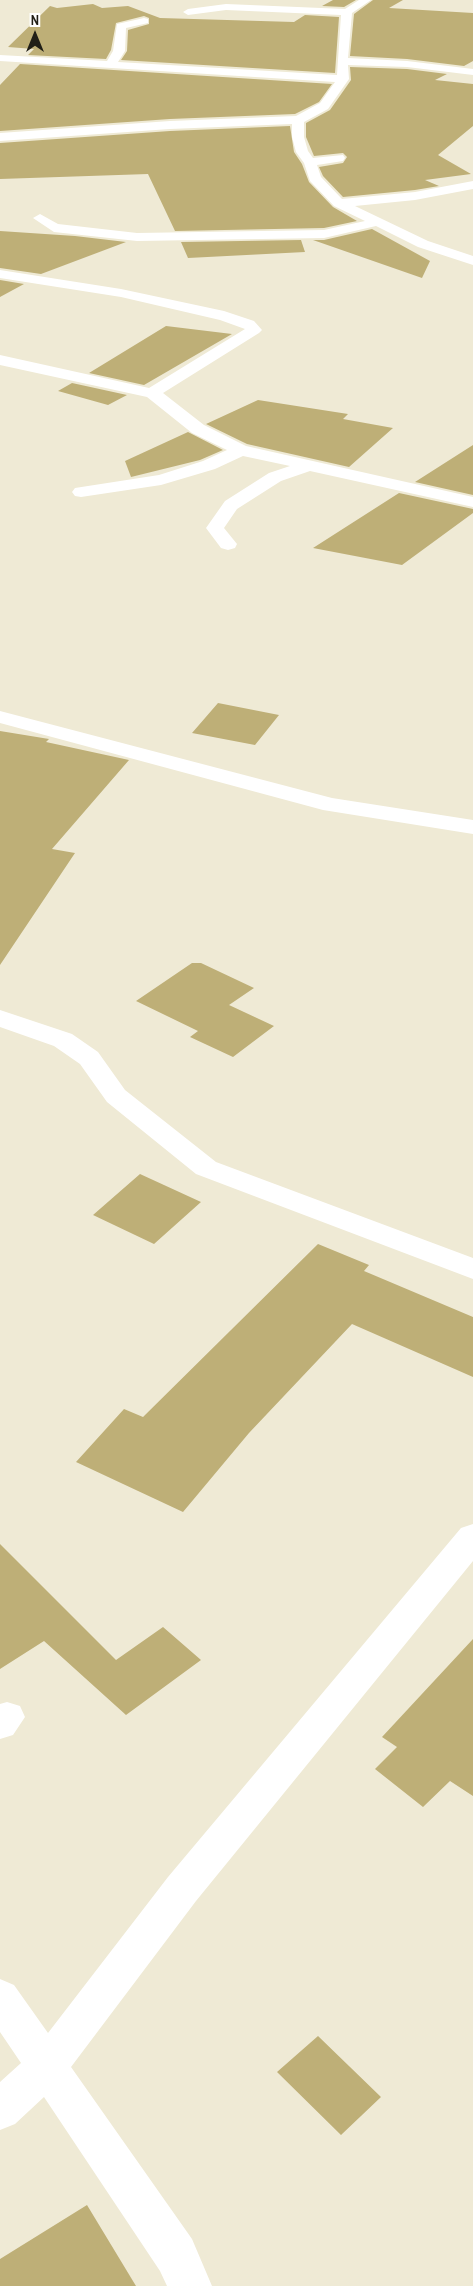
<!DOCTYPE html>
<style>
body{margin:0}
#map{position:relative;width:473px;height:2286px;overflow:hidden;background:#efead5;font-family:"Archivo Narrow",sans-serif}
canvas{display:block}
.north{position:absolute;left:10px;top:10px;width:50px;height:50px;-webkit-text-stroke:4px #fff;paint-order:stroke;rotate:0deg;font-size:14px;font-weight:700;line-height:20px;text-align:center;color:#211f17}
.north::after{content:'';display:block;margin:auto;width:18px;height:22px;background:#211f17;clip-path:polygon(50% 0,100% 100%,50% 72%,0 100%)}
</style>
<div id="map">
<canvas width="473" height="2286"></canvas>
<div class="north">N</div>
</div>
<script>
const ctx = document.querySelector('canvas').getContext('2d');
ctx.lineJoin = 'round';
function fill(path, color) { ctx.fillStyle = color; ctx.fill(path, 'evenodd'); }
const shape = rows => new Path2D(rows.map(r => 'M' + r).join(''));
const building = shape([
 [333,0,356,0,344,7,322,6],
 [373,0,403,0,389,8,473,13,473,61,464,66,407,59,350,56,354,14],
 [93,4,102,8,128,6,160,18,294,22,305,15,339,17,335,73,121,60,127,51,128,30,149,24,149,18,144,16,116,23,111,50,106,59,28,55,34,49,8,47,50,6,57,8],
 [20,64,332,84,319,102,295,114,170,119,0,131,0,85],
 [350,67,407,69,447,74,435,80,473,84,473,126,438,155,471,174,425,180,439,186,415,190,343,197,323,176,319,167,343,163,347,157,343,153,314,156,306,137,306,123,330,110,351,80],
 [290,126,294,152,302,164,309,182,333,207,357,221,324,228,175,231,148,174,0,179,0,143,170,131],
 [372,229,430,261,422,278,313,240,324,240],
 [0,231,75,236,126,242,41,274,0,268],
 [301,240,305,252,188,258,181,242],
 [0,280,24,284,0,297],
 [166,326,232,334,144,385,89,373],
 [72,383,127,395,108,405,58,391],
 [258,400,348,414,343,419,393,428,349,467,247,444,206,424],
 [188,432,223,450,200,460,131,477,125,461],
 [473,445,473,495,415,482],
 [399,493,473,509,473,513,402,565,313,548],
 [218,703,279,715,255,745,192,733],
 [0,731,49,739,46,742,129,760,52,849,75,853,0,965],
 [192,963,201,963,254,988,229,1005,274,1026,233,1057,190,1037,198,1031,136,1001],
 [140,1174,201,1202,154,1244,93,1215],
 [318,1244,369,1265,364,1271,473,1317,473,1377,352,1324,249,1433,183,1512,76,1462,124,1409,143,1417],
 [0,1544,116,1660,163,1627,201,1660,126,1715,44,1641,0,1669],
 [473,1639,473,1796,450,1781,423,1807,375,1769,397,1747,382,1737],
 [318,2036,381,2097,341,2135,277,2072],
 [87,2205,136,2286,0,2286,0,2259]
]);
const street = shape([
 [359,0,371,0,352,13,348,58,407,61,473,69,473,75,407,67,348,65,349,79,328,109,304,122,304,137,308,151,313,158,343,155,345,158,343,161,317,165,321,177,342,199,415,192,473,181,473,189,415,200,355,206,428,241,473,256,473,265,418,247,376,226,324,238,137,241,54,232,33,218,40,214,58,224,137,233,324,230,365,221,334,206,310,181,304,163,296,152,292,137,292,124,170,129,0,141,0,133,170,121,296,116,320,103,335,82,0,61,0,55,107,61,113,51,117,24,144,18,148,19,148,23,126,28,125,51,118,62,337,75,341,15,226,10,188,15,183,12,188,9,226,4,345,9,359,0],
 [0,270,121,289,224,311,254,321,262,330,259,333,163,393,204,425,246,446,473,497,473,507,310,471,281,481,237,509,224,528,237,544,235,548,228,550,221,548,206,528,225,501,269,473,290,466,243,456,215,469,161,485,81,497,75,496,72,492,75,488,159,475,203,461,227,450,192,433,147,397,0,365,0,355,149,388,245,329,220,320,121,297,0,278,0,270],
 [0,711,332,798,473,820,473,834,323,810,0,723,0,711],
 [0,1010,72,1034,98,1052,125,1090,216,1162,473,1258,473,1279,196,1174,107,1102,80,1064,54,1046,0,1027,0,1010],
 [473,1524,473,1561,196,1901,71,2067,192,2239,212,2286,167,2286,160,2271,44,2097,15,2124,0,2130,0,2082,21,2063,0,2032,0,1979,14,1985,48,2033,168,1877,461,1528,473,1524],
 [7,1702,20,1706,25,1717,13,1735,0,1739,0,1704,7,1702]
]);
fill(building, '#beaf77');
fill(street, '#fff');
</script>
